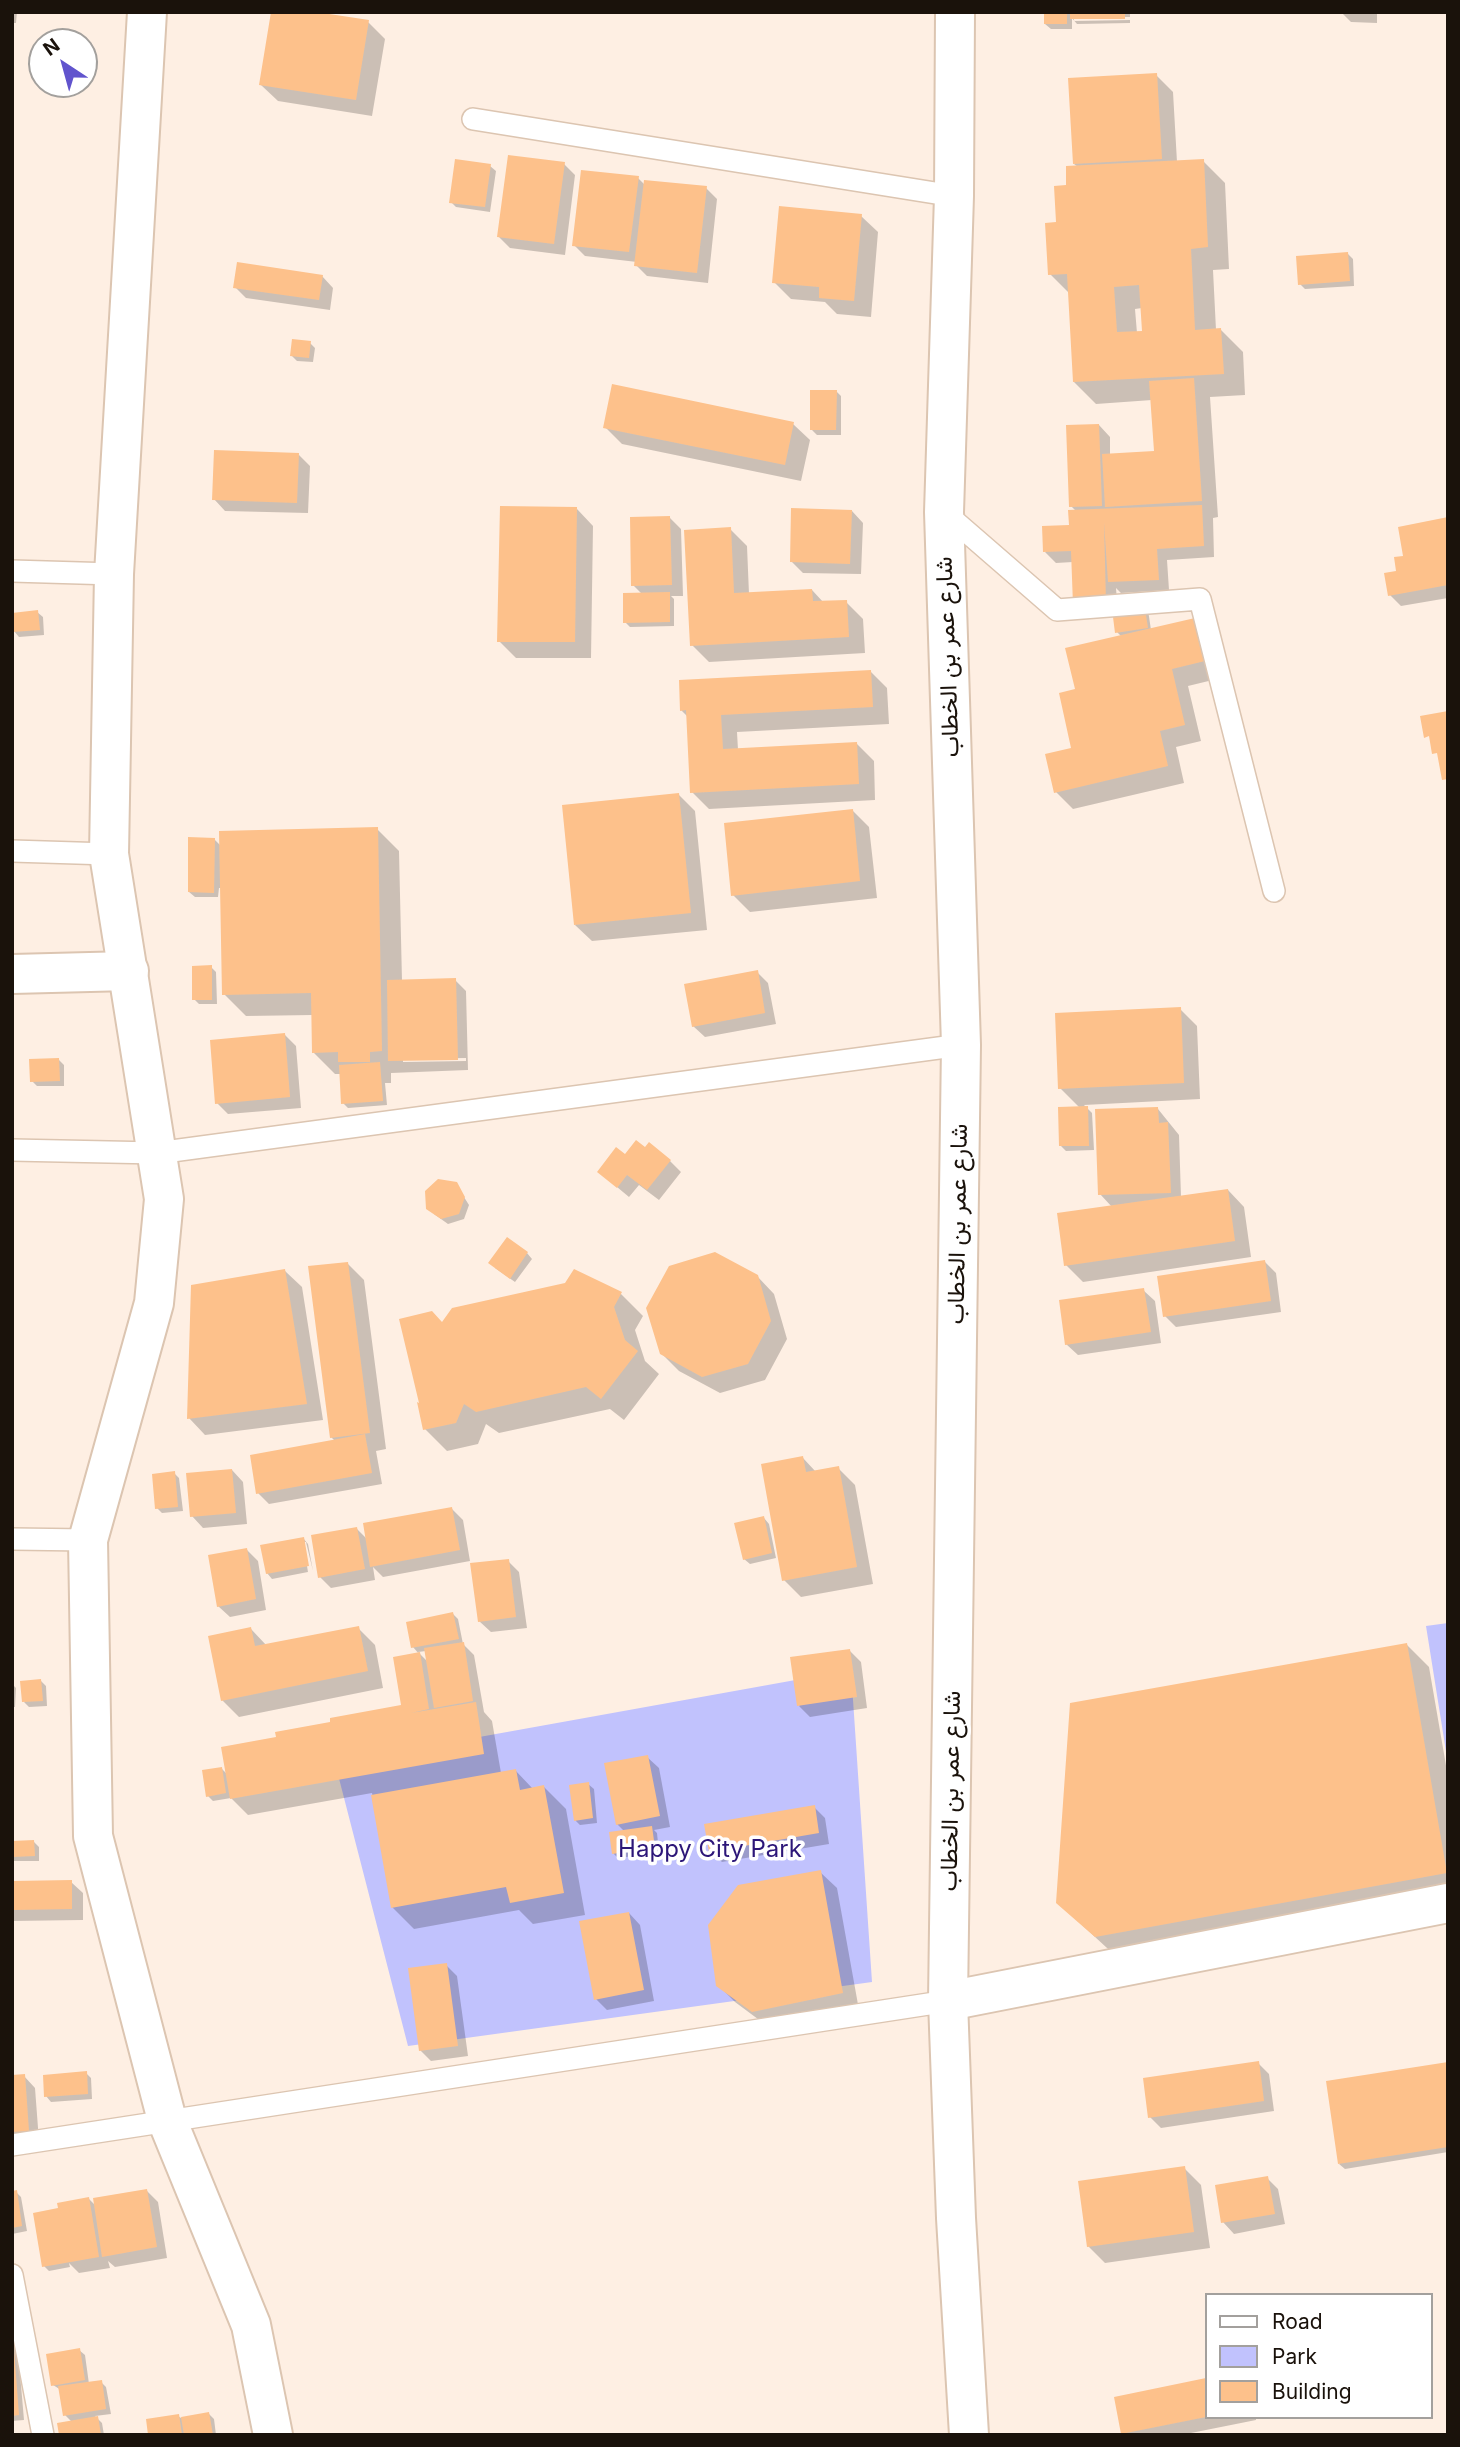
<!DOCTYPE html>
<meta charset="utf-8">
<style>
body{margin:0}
#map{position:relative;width:1460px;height:2447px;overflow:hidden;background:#feefe3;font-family:Inter,sans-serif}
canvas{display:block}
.frame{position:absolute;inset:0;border:14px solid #1a120b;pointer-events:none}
.legend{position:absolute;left:1205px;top:2293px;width:228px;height:126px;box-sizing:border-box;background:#fff;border:2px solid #a3a09d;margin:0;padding:9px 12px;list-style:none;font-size:21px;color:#1a120b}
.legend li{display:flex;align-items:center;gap:14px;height:35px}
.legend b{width:35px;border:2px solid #a3a09d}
.north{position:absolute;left:28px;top:28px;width:70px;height:70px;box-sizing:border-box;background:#fff;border:2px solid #a3a09d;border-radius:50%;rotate:324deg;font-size:19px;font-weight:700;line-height:28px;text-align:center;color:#1a120b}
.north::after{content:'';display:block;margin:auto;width:24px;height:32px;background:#6154cd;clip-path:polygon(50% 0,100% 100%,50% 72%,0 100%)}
</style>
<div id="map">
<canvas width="1460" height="2447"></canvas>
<div class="frame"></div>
<ul class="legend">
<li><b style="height:9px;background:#fff"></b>Road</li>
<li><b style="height:19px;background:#c1c2fd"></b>Park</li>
<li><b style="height:19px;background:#fdc18b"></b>Building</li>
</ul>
<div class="north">N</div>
</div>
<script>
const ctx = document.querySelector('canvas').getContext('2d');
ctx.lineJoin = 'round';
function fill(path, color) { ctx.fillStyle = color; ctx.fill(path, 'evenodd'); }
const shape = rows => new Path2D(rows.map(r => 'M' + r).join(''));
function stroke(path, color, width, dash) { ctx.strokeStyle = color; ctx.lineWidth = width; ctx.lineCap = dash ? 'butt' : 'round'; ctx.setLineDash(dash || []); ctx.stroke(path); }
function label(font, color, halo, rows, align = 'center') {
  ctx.font = font + ' Inter,Vazirmatn,sans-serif'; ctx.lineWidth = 7; ctx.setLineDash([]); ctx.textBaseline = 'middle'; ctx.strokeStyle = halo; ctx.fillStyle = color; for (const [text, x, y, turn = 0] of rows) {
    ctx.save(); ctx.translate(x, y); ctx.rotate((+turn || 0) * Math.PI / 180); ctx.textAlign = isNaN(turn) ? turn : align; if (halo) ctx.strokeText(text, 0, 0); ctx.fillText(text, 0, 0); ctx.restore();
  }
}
const green = shape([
 [1448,1623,1448,1764,1426,1626],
 [851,1670,872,1982,408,2046,335,1763]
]);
const shadow = shape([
 [12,12,17,12,16,23,12,23],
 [1046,12,1130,12,1130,17,1074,17,1074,21,1130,20,1130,23,1077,24,1072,18,1072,29,1051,29,1045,24],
 [1341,12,1377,12,1377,23,1351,22],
 [368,22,385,39,372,116,278,101,261,85],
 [1156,75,1173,92,1177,162,1203,161,1225,183,1229,269,1213,270,1216,330,1221,330,1243,352,1245,395,1210,397,1218,517,1213,518,1214,557,1167,560,1169,590,1121,593,1116,588,1117,601,1147,603,1151,630,1194,620,1221,678,1188,686,1201,741,1176,747,1184,783,1073,809,1056,792,1073,749,1077,690,1122,637,1117,632,1114,614,1073,562,1056,563,1045,552,1071,527,1076,511,1071,506,1099,425,1110,437,1110,455,1156,453,1152,400,1096,404,1074,382,1070,294,1050,274,1058,224,1068,187,1078,167,1074,164],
 [1142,308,1144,333,1137,333,1135,309],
 [564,164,575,175,565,255,510,248,499,237],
 [490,166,496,171,490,212,456,207,451,202],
 [638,178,645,185,706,188,717,199,708,283,647,276,636,265,637,262,585,256,574,245],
 [861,216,878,232,871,317,837,314,825,302,791,299,774,282],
 [1348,254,1353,259,1354,286,1305,289,1300,284],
 [322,276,333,288,330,310,246,298,235,287],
 [310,343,315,348,313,362,297,361,292,356],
 [836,391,841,396,841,435,817,435,812,430],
 [793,424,810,440,801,481,622,444,605,427],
 [299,455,310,466,308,513,225,511,214,499],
 [577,509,593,526,591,658,516,658,499,641],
 [852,511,863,523,861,574,803,573,791,561],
 [670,518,681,529,683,596,671,596,674,599,674,626,630,627,625,622,642,594,633,585],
 [1448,519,1448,598,1401,606,1390,595,1405,558],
 [730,529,747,546,749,594,812,590,824,603,846,602,863,619,865,653,709,662,692,645],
 [37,612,43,617,44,635,19,637,14,631],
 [870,671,887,688,889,724,737,732,738,750,857,744,874,761,875,800,709,809,692,792,688,717,681,710],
 [679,795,695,811,707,930,592,941,575,925],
 [853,811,869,827,877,898,750,912,733,895],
 [377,829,399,851,402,981,455,980,466,991,468,1070,391,1073,391,1083,385,1083,387,1105,348,1108,343,1103,341,1074,335,1074,313,1052,313,1015,246,1016,224,994,222,888,219,888,218,897,195,897,189,892,214,839,221,846],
 [466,1058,466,1061,403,1062,403,1059],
 [211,967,216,972,217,1004,199,1004,194,999],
 [757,972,768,983,776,1024,705,1037,693,1026],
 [1180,1009,1197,1026,1200,1099,1084,1105,1092,1113,1094,1150,1066,1151,1061,1146,1080,1108,1060,1088],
 [285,1035,296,1046,301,1108,228,1114,217,1103],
 [59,1060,64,1065,64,1086,37,1086,32,1081],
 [1158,1109,1179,1135,1181,1197,1228,1190,1244,1207,1251,1257,1083,1282,1066,1265,1112,1207,1100,1194],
 [626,1157,670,1161,681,1172,659,1200,639,1185,629,1197,599,1172],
 [457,1186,469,1205,464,1219,448,1224,434,1214],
 [527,1253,532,1259,515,1282,495,1268],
 [1265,1262,1276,1273,1281,1312,1176,1327,1165,1316],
 [347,1263,364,1280,386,1449,376,1451,382,1484,269,1504,258,1493,335,1441,331,1437],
 [285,1271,302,1287,323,1420,205,1435,189,1418],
 [757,1276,774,1294,787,1339,765,1380,720,1393,679,1371,661,1353],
 [1143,1290,1155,1301,1161,1343,1078,1355,1066,1344],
 [621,1294,643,1316,635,1330,645,1361,659,1374,624,1420,610,1409,499,1433,486,1424,478,1444,447,1451,425,1429,443,1324],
 [803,1458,816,1472,838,1468,855,1485,873,1584,801,1597,784,1580],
 [232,1470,243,1482,247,1524,203,1528,192,1516],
 [174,1473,179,1478,183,1511,162,1513,157,1508],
 [452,1509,463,1520,470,1561,383,1577,373,1567,375,1580,331,1588,320,1577,357,1529,367,1539],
 [764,1518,769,1524,776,1558,750,1564,744,1559],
 [303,1538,308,1544,313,1571,306,1542,303,1542,308,1572,272,1579,267,1573],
 [247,1550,258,1561,266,1610,230,1617,218,1606],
 [508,1561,519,1572,527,1628,491,1632,479,1621],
 [453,1614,458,1619,463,1644,474,1655,484,1712,492,1721,501,1773,515,1770,533,1789,544,1787,566,1809,585,1915,533,1924,519,1910,414,1929,392,1907,372,1793,248,1815,231,1798,213,1801,208,1796,222,1769,227,1774,278,1738,405,1706,419,1654,413,1647],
 [426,1651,428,1662,418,1652],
 [358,1628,375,1645,383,1688,239,1717,222,1700,251,1629,267,1646],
 [1407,1645,1429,1667,1448,1777,1448,1899,1119,1959,1058,1903],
 [849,1650,861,1662,867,1708,810,1717,799,1706],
 [41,1681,46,1686,47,1706,29,1707,24,1702],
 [12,1684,16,1688,15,1707,12,1707],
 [647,1757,659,1768,670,1827,654,1830,657,1833,659,1853,618,1858,613,1853,625,1832,617,1824],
 [588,1784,594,1789,597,1823,580,1825,575,1820],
 [814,1807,825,1818,829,1844,722,1862,711,1851],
 [34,1842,39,1847,39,1861,12,1861,12,1843],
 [820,1872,837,1888,859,2010,770,2028,735,2002,718,1985],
 [71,1882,83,1893,83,1920,12,1921,12,1883],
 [629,1913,640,1925,654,2001,607,2010,596,1999],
 [446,1965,457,1976,468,2056,431,2061,420,2050],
 [1258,2063,1269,2074,1274,2111,1161,2128,1150,2117],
 [1448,2064,1448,2152,1345,2169,1339,2164],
 [86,2073,91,2078,92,2099,51,2102,46,2096],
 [24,2076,35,2088,39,2141,12,2143,12,2077],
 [1184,2168,1201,2185,1210,2248,1105,2263,1088,2246],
 [1267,2178,1278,2189,1285,2224,1234,2234,1223,2222],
 [147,2191,158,2202,167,2258,115,2267,108,2261,110,2268,79,2273,69,2263,70,2267,49,2271,44,2266,56,2210,89,2199,96,2206],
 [16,2192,21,2197,27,2231,12,2234,12,2193],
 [12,2281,24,2420,12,2421],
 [79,2350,85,2355,89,2384,101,2382,106,2387,111,2414,95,2416,102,2423,104,2435,61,2435,72,2422,65,2415,61,2390,53,2385],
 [1206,2380,1206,2417,1256,2417,1256,2420,1181,2435,1123,2433,1116,2398],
 [209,2414,214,2419,216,2435,150,2435,178,2416,181,2418]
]);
const building = shape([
 [271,12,316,12,369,20,356,100,259,85],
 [1044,12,1067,12,1067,24,1044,24],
 [1070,12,1125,12,1125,19,1070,19],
 [1157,73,1162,159,1073,164,1068,78],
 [508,155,565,162,554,244,497,237],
 [455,159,491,164,485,207,449,203],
 [1204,159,1208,247,1191,249,1195,330,1221,328,1224,374,1073,382,1067,274,1048,275,1045,223,1056,222,1054,186,1066,185,1066,166],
 [1139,285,1142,331,1117,332,1114,287],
 [581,170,639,176,629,252,572,246],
 [644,180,707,186,697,273,634,266],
 [779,206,862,214,854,301,819,298,819,287,772,283],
 [1348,252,1350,281,1298,285,1296,256],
 [237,262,323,275,319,300,233,288],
 [292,339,311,341,309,358,290,356],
 [1194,378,1202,501,1105,507,1102,454,1154,451,1149,381],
 [612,384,794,422,785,465,603,428],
 [810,390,837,390,836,430,810,430],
 [1099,424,1102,506,1069,507,1066,425],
 [214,450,299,453,297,503,212,500],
 [1202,505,1204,546,1157,549,1159,580,1108,582,1104,522,1106,604,1073,605,1071,551,1043,552,1042,526,1069,525,1068,510],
 [500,506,577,507,575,642,497,642],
 [791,508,852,510,850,564,790,562],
 [670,516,672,585,631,586,630,517],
 [1448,517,1448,585,1388,596,1384,573,1396,571,1394,557,1403,556,1398,527],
 [731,527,734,593,812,589,813,601,847,600,849,637,690,646,684,530],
 [670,592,670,622,623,623,623,593],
 [1143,596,1148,628,1115,633,1111,601],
 [38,610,40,630,12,632,12,613],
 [1195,618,1205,661,1172,669,1185,725,1160,731,1168,766,1054,793,1045,754,1071,748,1059,693,1075,689,1065,648],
 [871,670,873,707,721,715,723,749,857,742,859,784,690,793,686,710,680,711,679,680],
 [1448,711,1448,779,1442,780,1437,753,1432,754,1429,736,1424,738,1420,716],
 [679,793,691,913,574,925,562,805],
 [853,809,860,881,731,896,724,823],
 [378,827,382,1051,370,1052,370,1062,338,1062,338,1052,312,1053,311,993,222,995,219,831],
 [188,837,215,838,214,893,188,892],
 [212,965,212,1000,192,1000,192,966],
 [758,970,765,1013,692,1027,684,984],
 [456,978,458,1060,388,1061,387,980],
 [1181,1007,1184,1083,1058,1089,1055,1013],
 [285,1033,290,1097,215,1104,210,1040],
 [59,1058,60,1081,30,1082,29,1059],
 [380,1062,383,1101,341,1104,339,1065],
 [1088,1106,1089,1146,1059,1146,1058,1107],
 [1158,1107,1159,1123,1168,1122,1171,1193,1098,1195,1095,1109],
 [636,1140,645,1147,649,1142,671,1160,647,1190,627,1175,617,1188,597,1172,616,1147,625,1154],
 [438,1179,457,1182,465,1197,459,1214,441,1219,426,1209,425,1191],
 [1228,1189,1235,1241,1064,1266,1057,1213],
 [507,1237,528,1252,510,1279,488,1263],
 [715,1252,758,1275,771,1321,748,1364,702,1377,660,1354,646,1308,669,1266],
 [1265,1260,1271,1301,1163,1317,1157,1276],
 [348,1262,370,1433,330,1438,308,1266],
 [285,1269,307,1404,187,1419,191,1285],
 [574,1269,622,1292,614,1307,625,1340,638,1351,601,1399,586,1387,476,1412,464,1404,456,1423,423,1430,417,1402,419,1403,399,1319,432,1311,442,1322,452,1308,565,1283],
 [1144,1288,1151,1332,1065,1345,1059,1300],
 [365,1434,372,1473,256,1494,250,1455],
 [803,1456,806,1472,839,1466,857,1567,782,1581,761,1464],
 [232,1469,236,1513,190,1517,186,1473],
 [175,1471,178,1507,155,1509,152,1474],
 [452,1507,460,1550,370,1567,363,1523],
 [764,1516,772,1553,743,1560,734,1523],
 [357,1527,365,1569,318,1578,311,1535],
 [304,1537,309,1566,266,1574,260,1545],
 [247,1548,256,1599,217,1607,208,1555],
 [509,1559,516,1617,478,1622,470,1563],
 [453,1612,459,1639,411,1648,406,1622],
 [359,1626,368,1671,221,1701,208,1636,251,1627,255,1646],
 [464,1642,473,1701,434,1708,424,1648],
 [1407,1643,1447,1873,1095,1937,1056,1903,1070,1703],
 [850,1649,857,1697,797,1706,790,1657],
 [420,1652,429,1709,411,1713,476,1702,484,1754,230,1799,221,1747,276,1737,275,1732,330,1722,330,1718,401,1705,393,1657],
 [41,1679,43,1701,22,1702,20,1681],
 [648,1755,660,1816,616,1825,604,1763],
 [222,1767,226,1793,206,1797,202,1770],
 [516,1769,520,1790,544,1785,564,1893,510,1903,506,1887,391,1908,371,1795],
 [589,1782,593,1818,574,1821,569,1785],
 [815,1805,819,1833,709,1852,704,1824],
 [652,1826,655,1848,612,1854,609,1832],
 [34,1840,35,1856,12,1857,12,1841],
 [821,1870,843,1993,752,2012,716,1986,708,1925,738,1885],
 [72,1880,72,1909,12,1910,12,1881],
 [629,1912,644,1990,594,2000,579,1921],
 [447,1963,458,2046,419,2051,408,1968],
 [1259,2061,1264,2101,1148,2118,1143,2078],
 [1448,2062,1448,2147,1338,2164,1326,2081],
 [87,2071,88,2094,44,2097,43,2075],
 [25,2074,29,2131,12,2132,12,2075],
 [1185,2166,1194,2232,1087,2247,1078,2181],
 [1268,2176,1275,2214,1221,2223,1215,2185],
 [147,2189,157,2247,102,2257,93,2198],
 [17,2190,22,2226,12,2228,12,2191],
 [89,2197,99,2257,42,2267,33,2213,58,2208,57,2203],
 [80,2348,85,2380,51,2386,46,2354],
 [12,2350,14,2350,19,2415,12,2416],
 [1206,2378,1206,2417,1121,2434,1114,2397],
 [102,2380,106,2409,63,2416,58,2386],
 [209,2412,213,2435,184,2435,181,2417],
 [179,2414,182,2435,148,2435,146,2419],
 [98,2416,101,2435,59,2435,57,2423]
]);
const lane = shape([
 [473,119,954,196],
 [944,512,1057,610,1200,599,1274,891],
 [12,571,114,574],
 [12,851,109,854],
 [12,1150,157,1153,961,1045],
 [12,1539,88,1540],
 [12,2145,948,2001],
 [12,2275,43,2435]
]);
const street = shape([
 [12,974,129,971],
 [948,2001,1448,1903]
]);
const secondary = shape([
 [147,12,114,574,109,854,164,1199,154,1303,88,1540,93,1836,167,2120,251,2325,273,2435],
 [955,12,954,196,944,512,961,1045,948,2001,956,2218,969,2435]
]);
const streetNames = [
 ["شارع عمر بن الخطاب",948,657,-92],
 ["شارع عمر بن الخطاب",958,1224,-89],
 ["شارع عمر بن الخطاب",951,1791,-89]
];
const parkNames = [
 ["Happy City Park",710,1850]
];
fill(green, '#c1c2fd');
fill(shadow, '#0003');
fill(building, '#fdc18b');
stroke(lane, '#dcc5b1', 24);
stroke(street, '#dcc5b1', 42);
stroke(secondary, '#dcc5b1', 42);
stroke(lane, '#fff', 21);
stroke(street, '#fff', 38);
stroke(secondary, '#fff', 38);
label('24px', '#1a120b', '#fff', streetNames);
label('24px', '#2c1678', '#fff', parkNames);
</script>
